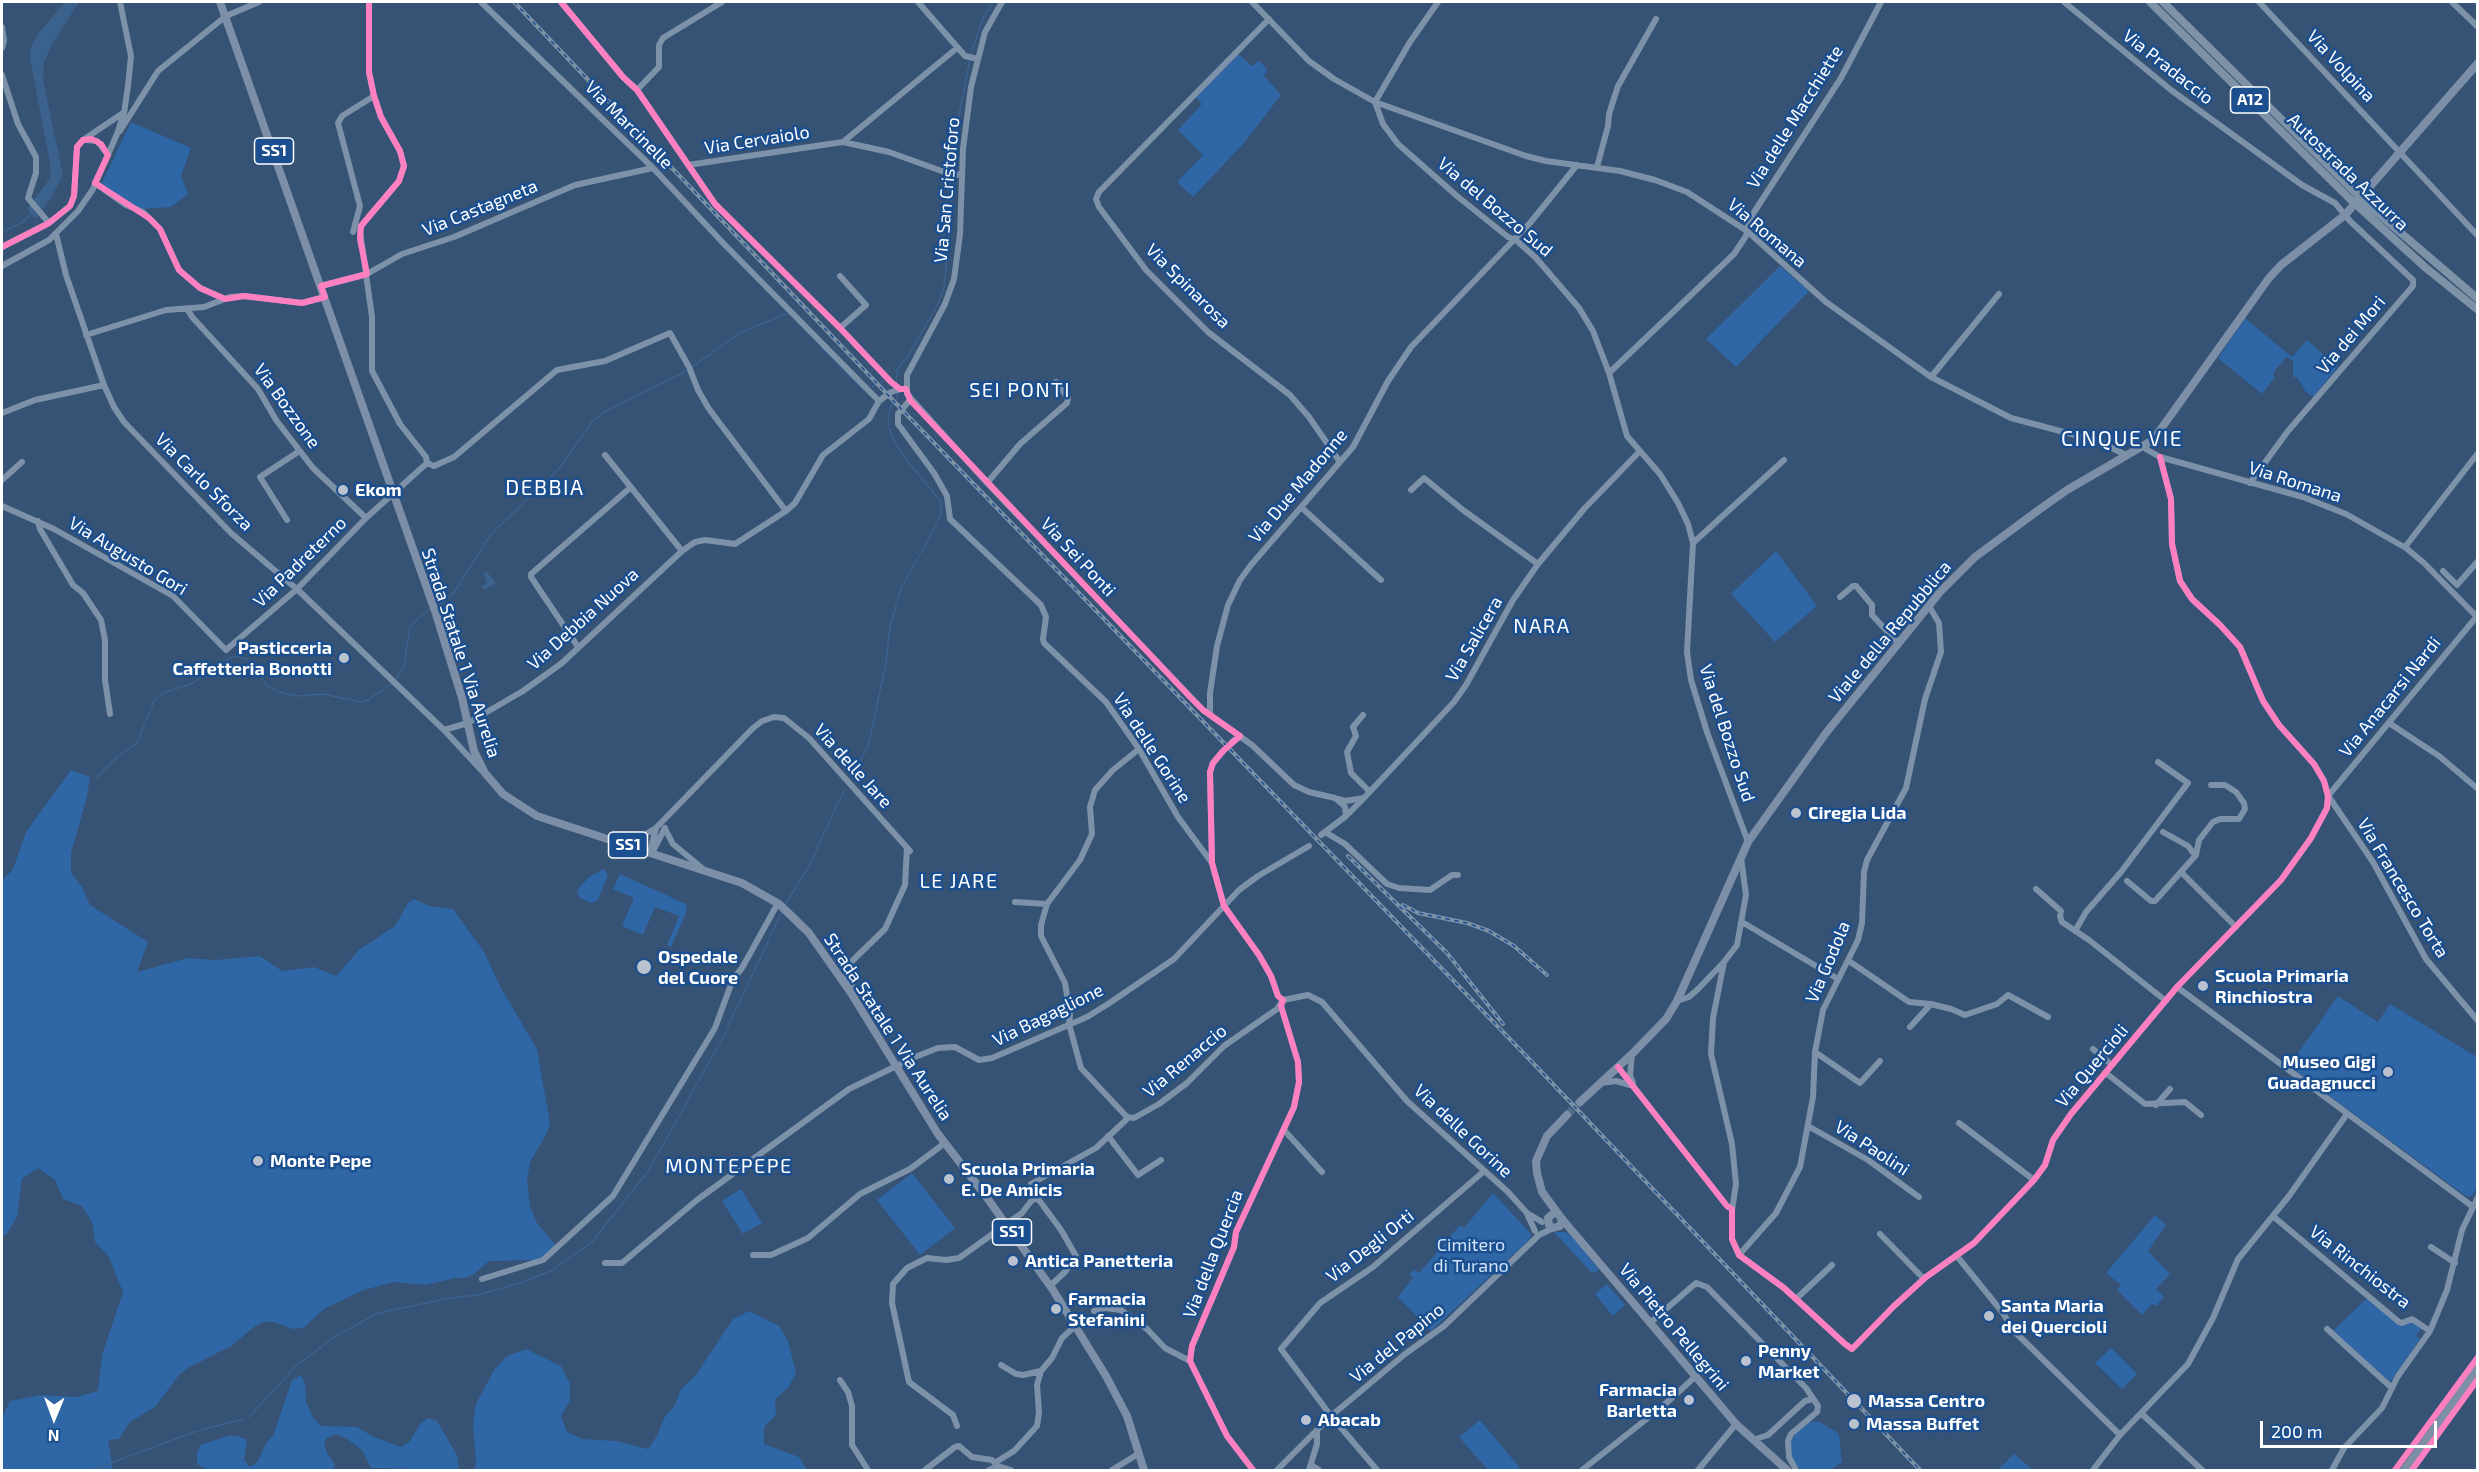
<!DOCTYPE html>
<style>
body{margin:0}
#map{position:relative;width:2479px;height:1472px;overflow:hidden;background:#365274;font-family:"Exo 2",sans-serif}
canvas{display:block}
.frame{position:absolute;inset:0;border:3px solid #fff;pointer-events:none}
.north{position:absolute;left:24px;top:1388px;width:60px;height:60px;-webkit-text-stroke:4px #1b4f8f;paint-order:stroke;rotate:181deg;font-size:16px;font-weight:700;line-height:24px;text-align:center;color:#fff}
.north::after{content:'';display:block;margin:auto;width:21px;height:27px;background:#fff;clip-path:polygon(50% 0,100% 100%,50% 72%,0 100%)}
.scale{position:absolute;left:2260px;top:1421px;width:177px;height:27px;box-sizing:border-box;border:3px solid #fff;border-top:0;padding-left:8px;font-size:18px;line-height:21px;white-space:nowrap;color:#fff;-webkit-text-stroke:4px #1b4f8f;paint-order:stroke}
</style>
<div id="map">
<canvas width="2479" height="1472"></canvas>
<div class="frame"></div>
<div class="north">N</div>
<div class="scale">200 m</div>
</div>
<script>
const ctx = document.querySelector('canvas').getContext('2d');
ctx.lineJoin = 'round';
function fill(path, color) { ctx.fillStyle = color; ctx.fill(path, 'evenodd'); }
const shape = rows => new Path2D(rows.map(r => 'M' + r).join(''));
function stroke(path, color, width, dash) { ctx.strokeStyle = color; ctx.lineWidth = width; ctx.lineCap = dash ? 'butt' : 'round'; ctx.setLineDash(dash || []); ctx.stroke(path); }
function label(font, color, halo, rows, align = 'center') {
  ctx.font = font + ' "Exo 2",sans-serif'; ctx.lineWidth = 5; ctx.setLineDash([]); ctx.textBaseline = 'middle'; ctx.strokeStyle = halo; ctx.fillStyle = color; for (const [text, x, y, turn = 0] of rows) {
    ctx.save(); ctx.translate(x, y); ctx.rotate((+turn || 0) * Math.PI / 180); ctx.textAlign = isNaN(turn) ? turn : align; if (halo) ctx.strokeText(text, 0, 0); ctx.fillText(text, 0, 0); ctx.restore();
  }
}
const green = shape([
 [1238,54,1252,66,1259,61,1267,69,1264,76,1281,95,1244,143,1193,197,1177,182,1203,155,1178,130,1202,104,1196,97],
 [131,122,191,148,181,176,188,194,171,207,142,209,123,202,101,185],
 [1780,266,1809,291,1736,367,1706,339],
 [2245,318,2292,357,2307,340,2338,367,2313,397,2305,391,2297,377,2293,377,2293,361,2287,357,2276,369,2273,374,2275,377,2262,394,2218,358],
 [1776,551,1817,606,1775,642,1731,594],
 [71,770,90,777,87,797,71,853,71,873,82,887,90,905,148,942,137,972,188,958,215,960,260,956,282,971,314,967,336,976,359,950,395,926,408,903,414,899,429,906,453,909,484,952,501,988,537,1049,550,1123,546,1135,531,1160,527,1179,530,1206,537,1223,555,1245,539,1260,489,1261,474,1274,465,1278,455,1278,426,1285,393,1282,361,1291,324,1309,303,1328,293,1329,274,1322,263,1322,254,1327,231,1346,188,1368,179,1375,155,1407,130,1422,119,1439,108,1440,113,1470,2,1470,2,1417,10,1401,41,1395,76,1397,98,1391,102,1355,123,1292,109,1257,95,1242,92,1222,82,1206,63,1199,55,1180,38,1168,22,1179,17,1217,6,1235,2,1236,2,881,13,869,26,832],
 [604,869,608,875,598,900,592,903,580,898,577,891,579,888,589,877],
 [620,874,686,904,687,911,671,947,667,945,679,916,655,907,643,935,622,926,634,898,613,889],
 [2338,996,2378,1022,2390,1004,2477,1057,2477,1187,2472,1196,2467,1197,2289,1066],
 [912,1173,955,1228,920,1255,877,1200],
 [741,1189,762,1223,743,1234,722,1201],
 [1493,1193,1531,1234,1530,1239,1431,1331,1398,1297,1413,1278,1409,1275,1414,1270,1419,1273,1460,1225,1464,1228],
 [2155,1215,2166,1225,2148,1251,2170,1274,2156,1289,2164,1297,2156,1306,2152,1304,2142,1315,2117,1290,2121,1285,2106,1273],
 [1554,1232,1565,1232,1573,1237,1599,1270,1594,1273,1591,1272],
 [1607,1284,1625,1305,1613,1316,1595,1294],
 [2368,1297,2403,1326,2409,1320,2422,1327,2416,1336,2420,1339,2390,1382,2333,1331],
 [749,1311,779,1326,788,1341,796,1373,788,1388,775,1399,776,1415,764,1427,764,1444,799,1457,807,1470,474,1470,476,1463,473,1423,476,1404,494,1370,507,1356,526,1349,561,1366,570,1384,570,1401,561,1416,567,1432,582,1439,616,1441,648,1449,658,1434,664,1418,675,1405,681,1389,696,1375,733,1319],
 [2111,1348,2137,1374,2122,1389,2095,1363],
 [301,1375,305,1383,306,1402,314,1419,321,1426,357,1427,374,1437,401,1447,410,1441,420,1424,428,1418,437,1421,457,1455,459,1470,371,1468,362,1450,346,1438,336,1434,327,1438,324,1442,327,1453,335,1465,333,1470,217,1470,206,1469,197,1464,197,1454,200,1445,228,1436,238,1436,247,1440,244,1460,250,1467,258,1461,266,1443,273,1436,292,1380],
 [1480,1420,1520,1468,1516,1470,1488,1470,1459,1437],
 [1810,1422,1820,1422,1839,1434,1842,1462,1830,1470,1801,1470,1794,1462,1790,1452,1791,1442,1796,1432],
 [2014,1454,2033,1470,1998,1470]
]);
const water = shape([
 [65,2,79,2,53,43,44,62,43,80,63,175,51,198,36,219,27,209,51,177,50,163,30,59,31,47,37,35],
 [487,572,496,583,484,590,482,586,487,582,483,574]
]);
const stream = shape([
 [971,54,984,16,993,2],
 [954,172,957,125,970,59],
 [2,232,23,222,31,214],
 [821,347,864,390],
 [692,367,741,332,789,313],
 [896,384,897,370,910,353,938,304,944,287,954,177],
 [872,387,883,381],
 [436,608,453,594,491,534,558,470,592,422,604,412,689,370],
 [395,681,404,666,410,627,418,618,431,609],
 [856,771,869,743,886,663,890,626,902,586,937,524,941,512,941,502,906,459,894,441,888,426,890,408,897,399,897,392],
 [95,779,118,756,137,743,155,699,163,693,193,683,231,657,238,656,246,659,255,667,267,686,279,692,296,696,323,694,361,702,368,700,391,684],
 [785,905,809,866,844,790],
 [249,1417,297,1365,336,1336,378,1313,450,1298,478,1295,520,1283,551,1271,592,1242,649,1170,723,1037,782,912],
 [92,1470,194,1432,243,1419]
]);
const minorTunnel = shape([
 [1223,751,1232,742]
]);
const majorTunnel = shape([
 [1567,1115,1580,1102]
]);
const minor = shape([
 [481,2,653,168,724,244,879,401],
 [561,2,623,77,637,90,715,204,840,328,891,382,900,389],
 [918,2,965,56,978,59],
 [1002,2,985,32,971,87,963,149,960,234,954,279,945,304,907,375,907,394,987,483,1203,710,1252,745,1294,785,1309,792,1335,798,1341,803,1345,807,1346,816],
 [1252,2,1309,61,1334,79,1375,102,1526,156,1546,161,1620,171,1655,180,1687,192,1747,231,1826,302,1931,377,2011,418,2098,441,2126,455],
 [2064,2,2171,90,2302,185,2335,203,2350,221,2413,280,2413,286,2288,431,2250,483],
 [2259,2,2478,236],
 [2452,2,2478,27],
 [1269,19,1099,192,1096,199,1099,207,1146,270,1208,332,1290,395,1309,417,1340,462],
 [2,27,4,41,2,48],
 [2,75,18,124,36,157,36,173,28,198,49,223],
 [637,90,659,67,659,45,663,38,722,2],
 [1375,102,1383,124,1398,144,1457,196,1508,237,1517,241,1536,258,1579,308,1593,331,1609,373,1627,436,1660,474,1678,503,1688,524,1693,543,1687,652,1691,680,1707,732,1748,842],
 [1375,102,1410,42,1438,2],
 [120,131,158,71,226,16,259,2],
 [86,140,97,141,108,155],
 [843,142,957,48],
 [688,165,843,142,889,152,950,174,962,175],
 [1597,167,1608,126,1609,114,1618,86,1656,19],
 [95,183,126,205,143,212,160,229,179,270,200,288,225,299],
 [353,232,360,206,338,123,342,116,374,96],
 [56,234,66,275,104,385,114,407,124,422,231,533,299,591,444,730,482,771],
 [2,247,49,223,70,206,74,196,77,147,83,140,123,113],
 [2,266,49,240,78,211,93,189,117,134,124,113,128,86,131,56,120,2],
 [840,276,866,305,840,328],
 [321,286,367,274,402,254,454,237,575,185,653,168],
 [187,309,193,318,258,389,276,420,313,468,366,518],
 [86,335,166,310,204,307,230,297,244,296,302,303,325,297],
 [1609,373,1734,254,1746,236,1749,220,1841,78,1881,2],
 [1931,377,1999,294],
 [910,400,898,414,898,424,934,473,947,496,950,519,1041,605,1046,617,1043,639,1044,643,1106,702,1139,749,1178,817,1212,863],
 [879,401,891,392,901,389],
 [2,413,35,400,104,385],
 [2144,448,2160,457,2303,497,2346,514,2406,548,2424,563,2478,618],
 [605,455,682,551],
 [427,463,434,466,454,457,557,370,605,361,670,333,689,367,698,390,709,409,786,511],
 [2,480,22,462],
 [987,483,1020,444,1067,403,1068,398,1056,382],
 [1411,490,1424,478,1463,510,1538,564],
 [2,506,54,529,173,596,226,650,297,589,366,518,427,463,426,457,400,424,372,371,372,317,360,231,361,226,399,181,404,166,400,151,381,117,374,96,369,72,369,2],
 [1301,507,1381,580],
 [287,520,260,477,298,452,298,449],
 [38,521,40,529,73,585,83,593,101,620,105,640,105,680,110,714],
 [1693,543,1784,460],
 [2405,547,2478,453],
 [2443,571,2457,585,2478,561],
 [1840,597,1853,586,1856,586,1872,605,1872,615,1898,643],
 [578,647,531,577,531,574,631,487],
 [1210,714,1210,693,1217,646,1228,605,1240,580,1251,565,1353,447,1388,381,1411,347,1530,223,1577,165],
 [1363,715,1353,727,1356,736,1347,752,1351,773,1369,791],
 [2389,723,2439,756,2478,789],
 [444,730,468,723,523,691,562,663,682,551,695,542,705,540,735,544,786,511,795,503,823,455,869,419,879,401],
 [1232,742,1240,736],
 [1139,749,1113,770,1095,790,1090,807,1092,834,1080,860,1047,904,1041,925,1041,936,1065,983,1070,1014,1069,1024,1081,1068,1127,1117,1134,1118,1159,1104,1187,1083,1224,1046,1277,1009,1283,1000],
 [1223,751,1213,763,1210,772,1212,863,1224,906,1259,955,1271,976,1278,996,1283,1000],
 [2328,796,2478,615],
 [2329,797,2373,862,2426,959,2478,1021],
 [1338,799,1345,801,1364,798],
 [665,829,673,844,702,868],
 [1325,832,1345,844,1387,884,1399,888,1430,890,1452,875,1458,875],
 [2163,832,2188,846,2195,855],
 [1321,835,1346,816,1364,798,1454,702,1466,685,1513,600,1538,564,1584,509,1639,452],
 [618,842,644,835,656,828],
 [650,853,656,828,752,729,762,721,774,717,784,718,809,738,910,851],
 [652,853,665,828],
 [2181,872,2236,927],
 [2127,881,2151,901,2155,901,2196,855,2199,840,2213,822,2220,819,2239,819,2245,809,2244,803,2236,792,2225,785,2211,785],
 [2036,889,2061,911,2060,916,2062,922,2089,940,2166,1001],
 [1015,902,1047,904],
 [1742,922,1838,979],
 [2075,931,2086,912,2121,872,2188,783,2158,762],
 [1849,961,1909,1002,1931,1004,1910,1027],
 [1724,962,1713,1018,1711,1054,1732,1144,1736,1184,1732,1210],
 [2177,987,2472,1206],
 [851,993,852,985,846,974,848,965,885,929,905,885,907,848],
 [1283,1000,1308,995,1322,1002,1407,1101,1508,1192,1527,1213,1542,1222],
 [1677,1001,1689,997,1698,989,1724,962,1737,945,1746,895,1741,858],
 [1931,1004,1951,1009,1965,1015,1997,1004,2008,995,2048,1017],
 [2093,1049,2112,1065],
 [1815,1052,1860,1083,1880,1061],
 [1632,1054,1630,1075,1633,1083],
 [1618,1067,1727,1206,1732,1209,1732,1239,1739,1255,1784,1288,1845,1344,1852,1349,1894,1306,1926,1277,1974,1243,2034,1180,2045,1165,2053,1140,2071,1114,2177,987,2281,880,2311,838,2327,808,2328,796,2324,781,2314,764,2279,725,2263,701,2240,647,2220,625,2192,599,2180,581,2172,544,2171,499,2160,457],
 [2106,1073,2145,1104,2185,1102,2201,1115],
 [1601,1083,1616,1081,1630,1085],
 [2156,1105,2170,1089],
 [1959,1123,2034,1180],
 [1808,1126,1868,1160,1919,1197],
 [1284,1130,1322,1172],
 [1108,1136,1138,1175,1161,1160],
 [1527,1214,1535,1231],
 [2274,1217,2399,1322,2402,1323,2412,1319,2430,1331],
 [1880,1234,1924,1279],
 [2431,1247,2455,1263],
 [753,1255,771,1255,808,1238,860,1194,910,1169,945,1143],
 [1739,1255,1776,1213,1800,1167,1813,1097,1815,1052,1823,1010,1858,940,1862,923,1864,872,1867,860,1906,788,1925,699,1941,652,1939,623,1929,606],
 [1956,1255,2003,1313,2014,1331,2120,1435],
 [605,1263,622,1263,697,1200,849,1089,915,1057,938,1048,955,1047,979,1060,992,1058,1087,1017,1108,1004,1174,959,1239,890,1258,876,1309,846],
 [482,1279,543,1260,613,1196,715,1028,733,979,742,968,778,903],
 [1050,1286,1065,1272,1076,1256,1061,1230,1039,1200,1036,1199,1031,1184,1096,1148,1126,1120,1127,1117],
 [1796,1299,1832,1265],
 [1094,1311,1105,1308,1121,1310,1147,1329,1165,1348,1190,1361],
 [1650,1323,1696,1283,1707,1287,1806,1388,1818,1406,1817,1412,1791,1434,1788,1441,1789,1457,1796,1470],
 [2327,1329,2392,1388],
 [1001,1365,1016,1374,1023,1375,1041,1371],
 [840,1380,848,1392,852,1406,852,1445,868,1470],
 [2142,1414,2202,1470],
 [957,1426,953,1415,909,1382,892,1303,893,1284,907,1268,927,1258,946,1260,959,1258,1022,1213,1032,1200,1036,1199],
 [1753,1440,1768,1435,1805,1401,1812,1399],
 [996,1462,1014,1451,1037,1426,1039,1413,1037,1385,1041,1371,1052,1358,1062,1338,1074,1327],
 [1311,1465,1319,1470],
 [925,1470,955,1447,959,1446,972,1457,992,1460,998,1466,1011,1470],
 [989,1470,998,1466],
 [1112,1470,1138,1454],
 [1253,1470,1227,1436,1190,1361,1192,1346,1234,1247,1236,1232,1294,1107,1299,1082,1298,1062,1281,1006],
 [1277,1470,1331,1416,1405,1354,1444,1326,1539,1235,1553,1228],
 [1309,1470,1317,1444,1317,1430],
 [1377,1470,1331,1416,1281,1349,1320,1303,1373,1267,1483,1172],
 [1582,1470,1663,1406,1696,1376],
 [1698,1470,1736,1424],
 [2093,1470,2120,1435,2188,1364,2213,1318,2238,1259,2289,1196,2347,1114],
 [2332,1470,2344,1448,2382,1408,2398,1376,2430,1331,2447,1290,2462,1230,2478,1197]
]);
const major = shape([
 [220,2,436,614,462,698,474,751,485,773,503,794,537,816,742,883,779,904,809,933,851,993,938,1134,985,1195,1053,1290,1106,1376,1127,1416,1144,1470],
 [1580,1102,1632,1054,1666,1019,1677,1001,1748,842,1826,733,1940,592,1975,557,2040,509,2067,490,2153,440,2269,278,2281,265,2345,215,2478,63],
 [1558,1214,1554,1213,1548,1218,1549,1225,1553,1228,1560,1226,1562,1219,1542,1192,1537,1173,1536,1161,1547,1136,1567,1115],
 [1562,1219,1736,1424,1787,1470],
 [2404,1470,2478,1368]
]);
const highway = shape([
 [2150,2,2349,198,2426,268,2478,310],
 [2163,2,2366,203,2478,299]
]);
const rail = shape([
 [514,2,907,415,1532,1062,1920,1470],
 [1348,856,1447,953,1503,1024],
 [1403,905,1418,913,1467,923,1489,931,1514,946,1547,975]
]);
const cycleway = shape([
 [561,2,623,77,637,90,715,204,840,328,891,382,900,389,906,389,910,400,1190,697,1203,710,1240,736,1223,751,1213,763,1210,772,1212,863,1224,906,1259,955,1271,976,1278,996,1283,1000,1281,1006,1298,1062,1299,1082,1294,1107,1236,1232,1234,1247,1192,1346,1190,1361,1227,1436,1253,1470],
 [2,247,49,223,70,206,74,196,77,147,83,140,92,139,101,144,108,155,95,183,149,218,160,229,179,270,200,288,225,299,244,296,302,303,325,297,321,286,367,274,360,239,361,226,399,181,404,166,400,151,381,117,374,96,369,72,369,2],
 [1618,1067,1727,1206,1732,1209,1732,1239,1739,1255,1784,1288,1845,1344,1852,1349,1894,1306,1926,1277,1974,1243,2034,1180,2045,1165,2053,1140,2071,1114,2177,987,2281,880,2311,838,2327,808,2328,796,2324,781,2314,764,2279,725,2263,701,2240,647,2220,625,2192,599,2180,581,2172,544,2171,499,2160,457],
 [2395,1470,2478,1357],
 [2412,1470,2478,1379]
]);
const markers = [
 [343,490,6,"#b9c2ce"],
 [344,658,6,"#b9c2ce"],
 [1796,813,6,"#b9c2ce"],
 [644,967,8,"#b9c2ce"],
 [2203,986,6,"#b9c2ce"],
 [2388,1072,6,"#b9c2ce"],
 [258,1161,6,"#b9c2ce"],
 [949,1179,6,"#b9c2ce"],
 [1013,1261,6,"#b9c2ce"],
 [1056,1309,6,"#b9c2ce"],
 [1989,1316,6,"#b9c2ce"],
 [1746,1361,6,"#b9c2ce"],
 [1689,1400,6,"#b9c2ce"],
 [1854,1401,8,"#b9c2ce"],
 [1306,1420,6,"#b9c2ce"],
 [1854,1424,6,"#b9c2ce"]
];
const shields = [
 [2250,100,39],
 [274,151,39],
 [628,845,39],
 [1012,1232,39]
];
const shieldNames = [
 ["A12",2250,100],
 ["SS1",274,151],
 ["SS1",628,845],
 ["SS1",1012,1232]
];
const streetNames = [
 ["Via Volpina",2341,66,47],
 ["Via Pradaccio",2168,67,38],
 ["Via delle Macchiette",1795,117,-58],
 ["Via Marcinelle",629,125,45],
 ["Via Cervaiolo",757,140,-9],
 ["Autostrada Azzurra",2348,172,44],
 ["Via San Cristoforo",947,190,-85],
 ["Via del Bozzo Sud",1495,207,40],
 ["Via Castagneta",480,208,-22],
 ["Via Romana",1767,233,40],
 ["Via Spinarosa",1188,286,45],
 ["Via dei Mori",2351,335,-50],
 ["Via Bozzone",287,406,54],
 ["Via Carlo Sforza",204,482,45],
 ["Via Romana",2295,482,18],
 ["Via Due Madonne",1298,486,-50],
 ["Via Augusto Gori",128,556,31],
 ["Via Sei Ponti",1078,557,47],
 ["Via Padreterno",300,562,-44],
 ["Via Debbia Nuova",583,619,-42],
 ["Viale della Repubblica",1890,632,-50],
 ["Via Salicera",1474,639,-60],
 ["Strada Statale 1 Via Aurelia",461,653,72],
 ["Via Anacarsi Nardi",2390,697,-51],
 ["Via del Bozzo Sud",1727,733,72],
 ["Via delle Gorine",1152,748,57],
 ["Via delle Jare",853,766,48],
 ["Via Francesco Torta",2403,888,59],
 ["Via Godola",1828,962,-67],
 ["Via Bagaglione",1048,1015,-26],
 ["Strada Statale 1 Via Aurelia",888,1027,57],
 ["Via Renaccio",1185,1061,-40],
 ["Via Quercioli",2092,1066,-50],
 ["Via delle Gorine",1463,1131,43],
 ["Via Paolini",1872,1148,33],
 ["Via Degli Orti",1370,1246,-38],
 ["Via della Quercia",1213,1254,-69],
 ["Via Rinchiostra",2360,1267,38],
 ["Via Pietro Pellegrini",1674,1327,50],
 ["Via del Papino",1397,1343,-39]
];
const poiNames = [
 ["Ekom",355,490],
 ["Pasticceria",332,648,"right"],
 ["Caffetteria Bonotti",332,669,"right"],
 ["Ciregia Lida",1808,813],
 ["Ospedale",658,957],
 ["del Cuore",658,978],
 ["Scuola Primaria",2215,976],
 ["Rinchiostra",2215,997],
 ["Museo Gigi",2376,1062,"right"],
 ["Guadagnucci",2376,1083,"right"],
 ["Monte Pepe",270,1161],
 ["Scuola Primaria",961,1169],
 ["E. De Amicis",961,1190],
 ["Antica Panetteria",1025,1261],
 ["Farmacia",1068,1299],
 ["Stefanini",1068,1320],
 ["Santa Maria",2001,1306],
 ["dei Quercioli",2001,1327],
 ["Penny",1758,1351],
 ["Market",1758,1372],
 ["Farmacia",1677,1390,"right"],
 ["Barletta",1677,1411,"right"],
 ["Massa Centro",1868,1401],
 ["Abacab",1318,1420],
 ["Massa Buffet",1866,1424]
];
const parkNames = [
 ["Cimitero",1471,1245],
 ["di Turano",1471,1266]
];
const neighbourhoodNames = [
 ["SEI PONTI",1020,390],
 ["NARA",1542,626],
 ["LE JARE",959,881],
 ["MONTEPEPE",729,1166]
];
const quarterNames = [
 ["CINQUE VIE",2122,439],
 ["DEBBIA",545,488]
];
fill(green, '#2f66a5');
fill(water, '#3b618d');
stroke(stream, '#3b618d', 1.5);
stroke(minorTunnel, '#546c89', 6, [6, 3]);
stroke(majorTunnel, '#546c89', 8, [8, 4]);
stroke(minor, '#7d92a8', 6);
stroke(major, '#7d8ea7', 8);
stroke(highway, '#7e92a7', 8);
stroke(rail, '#7e92a7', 4);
stroke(rail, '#1b4f8f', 1.5, [4.5]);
stroke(cycleway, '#ff80c0', 6);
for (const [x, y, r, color] of markers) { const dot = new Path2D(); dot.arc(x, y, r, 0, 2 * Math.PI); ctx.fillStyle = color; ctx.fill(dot); stroke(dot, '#1b4f8f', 2); }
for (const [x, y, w] of shields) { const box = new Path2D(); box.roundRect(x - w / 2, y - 13, w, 26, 4.5); ctx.fillStyle = '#1b4f8f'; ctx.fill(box); stroke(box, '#fff', 1.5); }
label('bold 16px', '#fff', null, shieldNames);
label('18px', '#fff', '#1b4f8f', streetNames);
label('bold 18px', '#fff', '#1b4f8f', poiNames, 'left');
label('18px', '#cfe3fa', '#1b4f8f', parkNames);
ctx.letterSpacing = '1.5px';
label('20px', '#fff', '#1b4f8f', neighbourhoodNames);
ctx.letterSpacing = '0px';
ctx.letterSpacing = '1.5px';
label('21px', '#fff', '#1b4f8f', quarterNames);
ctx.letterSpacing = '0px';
</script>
